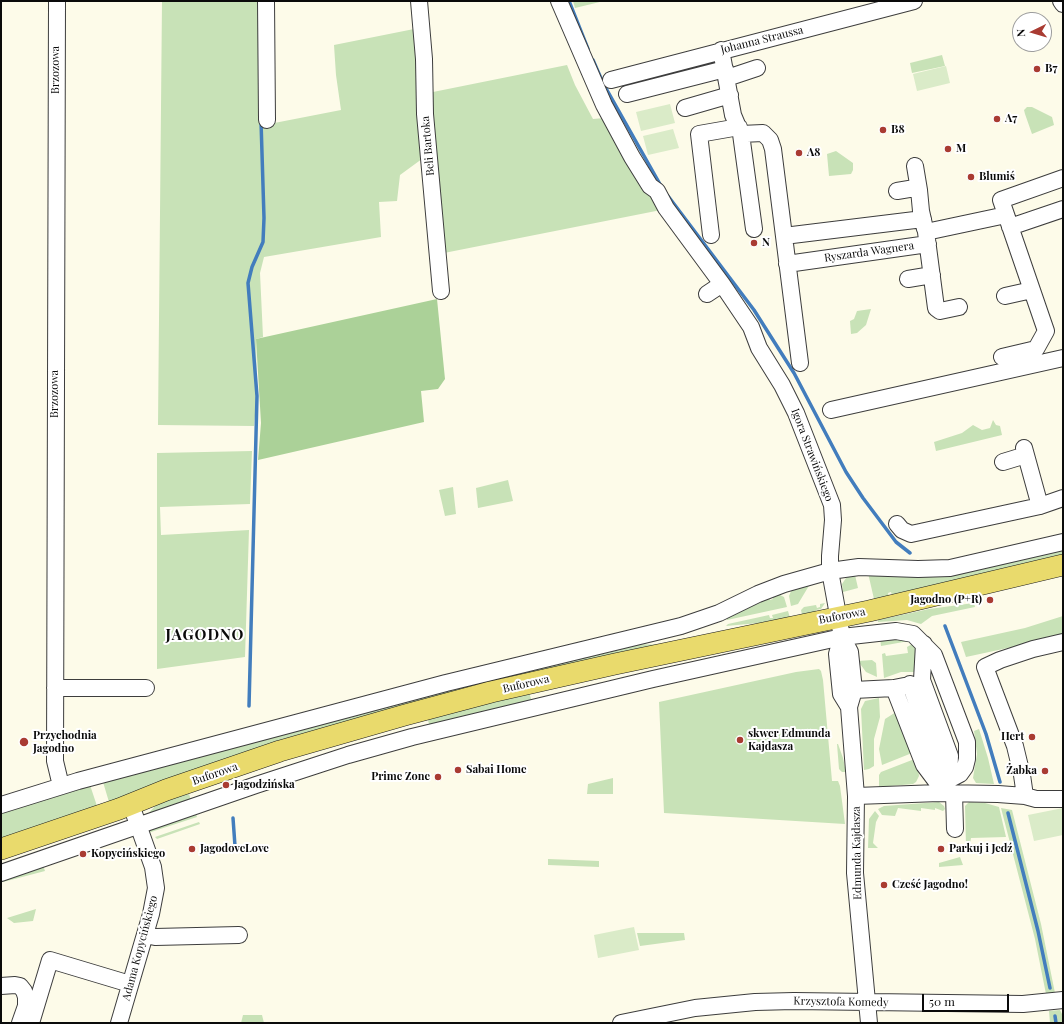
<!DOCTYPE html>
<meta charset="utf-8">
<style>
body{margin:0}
#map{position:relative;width:1064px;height:1024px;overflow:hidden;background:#fdfbe9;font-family:"Playfair Display",serif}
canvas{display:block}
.frame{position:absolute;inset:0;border:2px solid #0a0a0a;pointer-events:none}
.north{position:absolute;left:1012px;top:12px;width:40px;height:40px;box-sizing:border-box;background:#fff;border:1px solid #9d9d9d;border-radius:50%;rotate:265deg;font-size:11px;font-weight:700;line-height:16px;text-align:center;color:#0a0a0a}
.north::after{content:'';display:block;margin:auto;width:14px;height:18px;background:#a93b32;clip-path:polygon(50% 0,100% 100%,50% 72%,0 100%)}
.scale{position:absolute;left:922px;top:994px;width:87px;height:18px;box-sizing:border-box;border:2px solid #0a0a0a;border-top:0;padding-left:5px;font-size:12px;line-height:14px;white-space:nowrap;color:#0a0a0a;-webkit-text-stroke:3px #fff;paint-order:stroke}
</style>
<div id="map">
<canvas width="1064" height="1024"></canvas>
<div class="frame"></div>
<div class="north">N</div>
<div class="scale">50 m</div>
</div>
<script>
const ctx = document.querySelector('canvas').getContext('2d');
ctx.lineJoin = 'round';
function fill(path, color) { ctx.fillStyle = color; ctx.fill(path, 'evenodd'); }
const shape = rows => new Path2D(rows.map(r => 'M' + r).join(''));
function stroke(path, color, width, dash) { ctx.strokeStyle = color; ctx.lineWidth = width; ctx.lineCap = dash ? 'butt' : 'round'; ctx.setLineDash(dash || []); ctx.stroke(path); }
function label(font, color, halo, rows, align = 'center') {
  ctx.font = font + ' "Playfair Display",serif'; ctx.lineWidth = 4; ctx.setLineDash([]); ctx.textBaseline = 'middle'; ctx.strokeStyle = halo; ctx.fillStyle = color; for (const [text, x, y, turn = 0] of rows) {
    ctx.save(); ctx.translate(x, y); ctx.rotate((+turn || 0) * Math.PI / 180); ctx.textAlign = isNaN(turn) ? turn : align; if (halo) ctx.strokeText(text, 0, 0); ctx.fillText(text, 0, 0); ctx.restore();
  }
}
const green = shape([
 [162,1,261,1,264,125,341,110,336,75,334,45,419,28,426,156,400,175,397,201,379,202,381,237,264,257,260,273,263,337,256,339,257,396,254,426,158,425],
 [573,1,604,1,575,8],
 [942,55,945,66,912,73,910,63],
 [567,65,575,85,593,119,604,118,661,210,444,253,428,93],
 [1027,107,1032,107,1052,117,1054,125,1032,134,1025,114,1024,110],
 [836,151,853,163,853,170,851,174,829,176,827,154],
 [871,309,866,325,857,333,851,334,850,321,854,319,857,311],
 [993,420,996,425,1000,426,1002,435,936,451,934,442,962,433,973,425,982,430,990,428],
 [252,451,250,504,160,507,161,535,249,530,245,657,157,669,157,453],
 [508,480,513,501,478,508,476,488],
 [453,487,456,514,445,516,439,490],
 [1063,548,1063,557,892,595,891,592,888,593,889,596,874,599,868,573],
 [853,574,855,575,858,588,843,592,842,584,846,578],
 [810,584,798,604,791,606,789,596,792,589],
 [778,594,784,597,787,607,727,620,726,616,769,597,770,600,773,599,772,596],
 [825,603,821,609,816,610,816,612,802,615,801,610,804,607,816,605,817,608,820,607,820,604],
 [974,603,975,607,932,616,921,624,907,620,878,622,878,620,929,609],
 [788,611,790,618,770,622,726,626,728,624,769,615,770,618,773,618,772,615],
 [1063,616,1063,636,966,657,961,642,1025,628],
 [896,635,909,641,881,646,880,637],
 [914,643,917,649,915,672,901,672,884,678,882,654,885,653,886,656,908,653,907,647],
 [633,644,669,645,410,706,409,703,406,704,407,707,288,741,286,738,283,739,109,802,103,782,408,701],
 [872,660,876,663,877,677,866,672,858,661],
 [819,669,821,671,823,680,832,781,838,781,840,786,845,824,664,813,659,702,796,672],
 [529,692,532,702,430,727,427,717],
 [879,698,880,717,874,739,874,766,869,769,864,770,861,709,865,701],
 [896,712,912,753,882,765,879,749,885,719],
 [979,729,988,758,994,784,976,783,973,778,977,754,974,731],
 [837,744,838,744,843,758,846,772,842,772,839,769],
 [912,760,914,760,918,768,919,776,916,782,913,784,879,787,879,775,881,772],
 [613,778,613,794,587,794,588,784],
 [90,785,97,806,1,841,1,813],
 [189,794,191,800,146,816,156,805,176,797],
 [939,802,944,806,945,809,943,811,935,808,935,810,921,808,921,811,898,808,895,816,882,815,878,809,884,806],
 [969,802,985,803,999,807,1006,837,971,838,970,844,966,845,965,806],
 [1001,808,1012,810,1041,924,1055,993,1046,994,1035,939],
 [195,811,197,817,148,833,146,828],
 [875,811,879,816,876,822,873,843,878,848,868,848,869,819],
 [199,822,200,824,157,839,155,837],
 [960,857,963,865,939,867,939,863],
 [548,859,599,861,599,867,548,865],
 [43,865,45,871,3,882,2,879],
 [36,909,33,921,14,923,7,918],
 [637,933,684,933,685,940,640,946],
 [1060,1010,1063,1016,1063,1023,1050,1023,1049,1011],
 [243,1015,262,1015,264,1023,241,1023]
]);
const forest = shape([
 [437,299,445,379,438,389,421,391,424,422,258,460,261,423,256,339]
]);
const pitch = shape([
 [946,66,950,83,917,91,913,74],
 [670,104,675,123,641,131,636,112],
 [673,129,679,148,648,155,643,136],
 [1063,808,1063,835,1034,841,1028,815],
 [634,927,639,950,598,958,594,935]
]);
const stream = shape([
 [569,1,588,49],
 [593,60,603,83,661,186],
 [668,196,754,310,773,340,794,373,846,472,863,498,896,542,910,553],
 [945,626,986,734,1000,782],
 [249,706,257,396,248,283,252,267,263,242,264,218,261,121],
 [1008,813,1038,931,1050,988],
 [233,818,235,846],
 [1055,1016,1056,1023]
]);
const minor = shape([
 [57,1,55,761,61,786],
 [266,1,267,120],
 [419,1,424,59,425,114,441,291],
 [559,1,604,105,632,157,650,186,657,191,666,208,722,284,751,327,759,348,782,385,796,413,832,505,833,520,830,556,830,571,842,637,850,652,854,690,849,707,856,796,855,873,869,1023],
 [1061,1,1063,4],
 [721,50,733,115,741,134,754,229],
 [727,78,757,68],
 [611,80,914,1],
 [627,94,725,69],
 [685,108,730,95],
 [741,134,763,133,770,140,773,149,800,363],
 [915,166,919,190],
 [897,191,915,188,919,190,921,211,925,229],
 [1010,227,1063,209],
 [711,235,699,134,739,127],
 [784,236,923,219],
 [787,264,928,244],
 [908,279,932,275],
 [707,294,722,284],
 [1005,296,1032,290],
 [959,307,940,311,936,308,926,232,1006,215],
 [1002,357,1036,349,1046,331,1001,200,1063,178],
 [831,410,1063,358],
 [1024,448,1040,506],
 [1003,462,1026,455],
 [897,524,902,530,911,534,1040,506,1063,498],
 [842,637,837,654,841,694,849,707],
 [924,644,922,680,950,756,949,779],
 [910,684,938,760,939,787],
 [55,688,146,688],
 [894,688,924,765,939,785],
 [854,690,894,688,904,686],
 [954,793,955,829],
 [856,796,939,793,998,794,1025,796,1036,799,1063,799],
 [1025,796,1022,775,1015,746,985,667,1000,660,1033,649,1063,642],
 [1,805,78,781,446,683,681,626,719,613,758,594,784,584,830,571,859,567,918,569,950,568,1063,542],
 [1,873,256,785,348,755,412,737,653,679,842,637,896,631,913,634,934,655,967,742,967,759,965,767,960,774,939,785],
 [145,935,155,937,239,935],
 [1,986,15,985,20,986,24,991,26,997,26,1006,20,1023],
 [31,1023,50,960,130,984],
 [119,1023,151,914,156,888,153,867,131,805],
 [621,1023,695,1008,755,1002,794,1001,1023,1004,1063,1000]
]);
const major = shape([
 [1,849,119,809,166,790,280,751,405,715,491,692,615,664,869,611,1063,565]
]);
const markers = [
 [1037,69,4,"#a93b32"],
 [997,119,4,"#a93b32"],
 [883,130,4,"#a93b32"],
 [948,149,4,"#a93b32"],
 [799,153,4,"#a93b32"],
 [971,177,4,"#a93b32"],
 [754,243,4,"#a93b32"],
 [990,600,4,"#a93b32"],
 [1032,737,4,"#a93b32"],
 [740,740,4,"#a93b32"],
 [24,742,5,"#a93b32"],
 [458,770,4,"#a93b32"],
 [1045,771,4,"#a93b32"],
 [438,777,4,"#a93b32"],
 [226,785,4,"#a93b32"],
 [192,849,4,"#a93b32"],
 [941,849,4,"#a93b32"],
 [83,854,4,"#a93b32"],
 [884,885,4,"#a93b32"]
];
const streetNames = [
 ["Johanna Straussa",762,40,-14],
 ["Brzozowa",56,70,-90],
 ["Beli Bartoka",428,146,-95],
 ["Ryszarda Wagnera",869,252,-8],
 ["Brzozowa",55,394,-90],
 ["Igora Strawińskiego",812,455,69],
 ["Buforowa",842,616,-11],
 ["Buforowa",526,684,-13],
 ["Buforowa",215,774,-19],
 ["Edmunda Kajdasza",857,853,-91],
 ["Adama Kopycińskiego",140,948,-75],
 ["Krzysztofa Komedy",841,1002,1]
];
const poiNames = [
 ["B7",1045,69],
 ["A7",1005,119],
 ["B8",891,130],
 ["M",956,149],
 ["A8",807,153],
 ["Blumiś",979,177],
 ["N",762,243],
 ["Jagodno (P+R)",982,600,"right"],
 ["skwer Edmunda",748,734],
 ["Kajdasza",748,747],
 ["Przychodnia",33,736],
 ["Jagodno",33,749],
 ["Hert",1024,737,"right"],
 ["Sabai Home",466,770],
 ["Żabka",1037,771,"right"],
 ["Prime Zone",430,777,"right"],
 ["Jagodzińska",234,785],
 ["JagodoveLove",200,849],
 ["Parkuj i Jedź",949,849],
 ["Kopycińskiego",91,854],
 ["Cześć Jagodno!",892,885]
];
const districtNames = [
 ["JAGODNO",205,635]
];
fill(green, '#c8e2b7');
fill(forest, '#abd198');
fill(pitch, '#daebc8');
stroke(stream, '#427dbd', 3.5);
stroke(minor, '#3d3d3d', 18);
stroke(major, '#1b1b1b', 22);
stroke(minor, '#fff', 16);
stroke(major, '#e9da6c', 21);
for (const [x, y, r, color] of markers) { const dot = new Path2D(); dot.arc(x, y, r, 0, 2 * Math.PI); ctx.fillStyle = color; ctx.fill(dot); stroke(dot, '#fff', 1.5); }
label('11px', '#0a0a0a', '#fff', streetNames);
label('bold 11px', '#0a0a0a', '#fff', poiNames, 'left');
ctx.letterSpacing = '1px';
label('bold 15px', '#0a0a0a', '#fff', districtNames);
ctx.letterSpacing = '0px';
</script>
